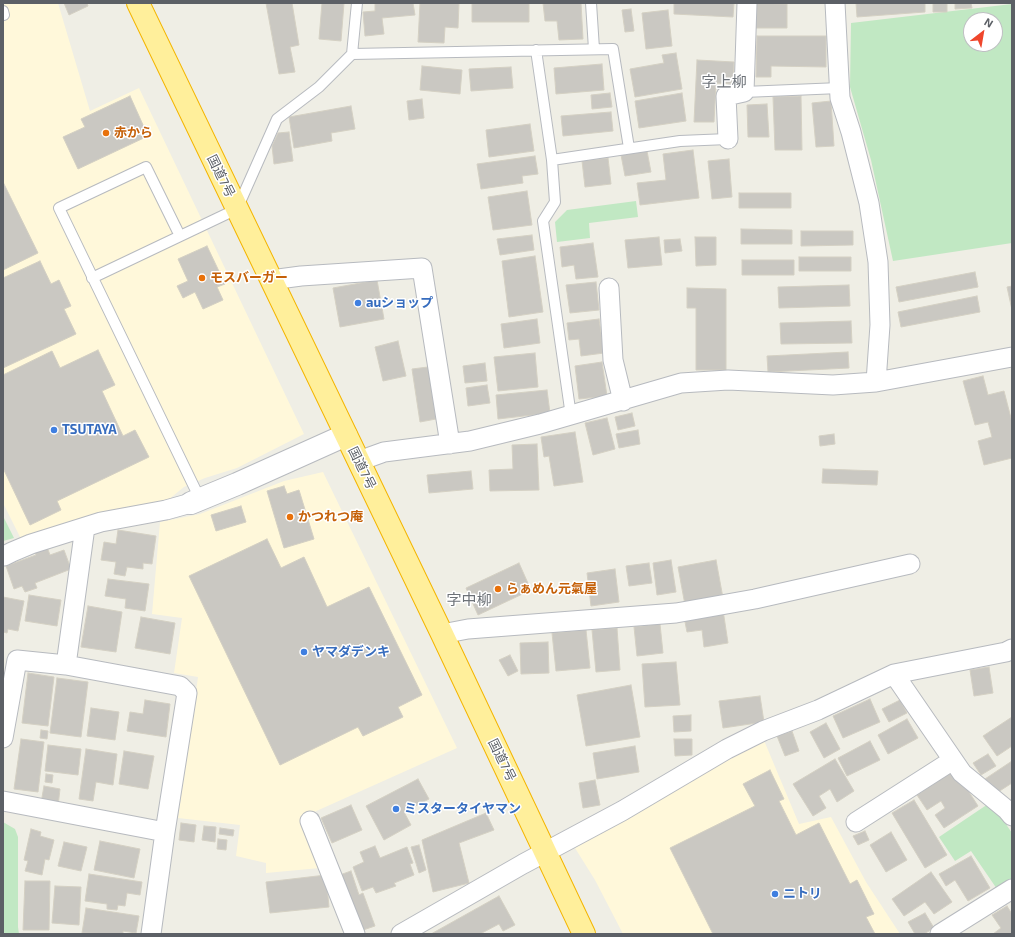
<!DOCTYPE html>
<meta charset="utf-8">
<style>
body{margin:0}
#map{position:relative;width:1015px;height:937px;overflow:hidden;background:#efeee5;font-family:"Exo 2",sans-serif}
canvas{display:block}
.frame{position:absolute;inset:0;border:4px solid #5c6066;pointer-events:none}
.north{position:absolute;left:963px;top:12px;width:40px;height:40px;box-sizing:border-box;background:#fff;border:1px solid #bebfc2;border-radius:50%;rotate:31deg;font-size:11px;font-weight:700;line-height:16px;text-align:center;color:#5c6066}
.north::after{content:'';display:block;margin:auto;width:14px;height:18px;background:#ef462c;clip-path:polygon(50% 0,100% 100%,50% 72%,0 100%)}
</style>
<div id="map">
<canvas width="1015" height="937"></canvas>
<div class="frame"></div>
<div class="north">N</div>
</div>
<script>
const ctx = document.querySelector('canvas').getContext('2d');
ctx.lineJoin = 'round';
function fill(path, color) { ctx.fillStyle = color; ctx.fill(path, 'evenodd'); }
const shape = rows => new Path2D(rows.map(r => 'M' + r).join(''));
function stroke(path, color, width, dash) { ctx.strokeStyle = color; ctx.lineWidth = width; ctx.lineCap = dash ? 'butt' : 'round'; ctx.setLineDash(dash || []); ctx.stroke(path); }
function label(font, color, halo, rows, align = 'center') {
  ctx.font = font + ' "Exo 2","Noto Sans JP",sans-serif'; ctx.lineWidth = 3; ctx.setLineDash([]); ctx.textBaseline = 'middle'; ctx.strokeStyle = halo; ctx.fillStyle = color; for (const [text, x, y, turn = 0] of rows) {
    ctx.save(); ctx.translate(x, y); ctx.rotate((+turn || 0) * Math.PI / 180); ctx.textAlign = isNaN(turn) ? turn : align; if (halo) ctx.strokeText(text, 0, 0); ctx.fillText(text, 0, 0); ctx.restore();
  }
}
const commercial = shape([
 [3,3,58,3,90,111,139,88,304,434,237,468,205,478,184,487,168,500,109,510,57,529,21,539,3,503],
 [323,472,457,748,303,817,320,868,266,873,266,863,236,856,240,825,178,818,198,677,174,673,182,618,152,614,160,522,200,514,284,481],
 [763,738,799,824,831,817,866,882,900,934,623,934,595,880,575,848,716,764]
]);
const green = shape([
 [1012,4,1012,243,893,261,871,160,850,87,851,23],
 [971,20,995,20,995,44,971,44],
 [636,201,638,217,589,223,590,238,557,242,555,222,567,210],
 [3,516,14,538,3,541],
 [991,802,1012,833,1012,883,999,892,971,851,955,861,939,837],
 [3,822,15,829,18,837,18,927,19,934,3,934]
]);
const building = shape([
 [64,3,87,3,88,6,69,15,64,3],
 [266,3,292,3,299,45,290,47,295,72,279,74,266,3],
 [322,3,344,3,341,41,319,39,322,3],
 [375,3,413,3,415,15,382,18,384,34,365,36,363,12,375,11,375,3],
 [420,3,459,3,458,28,445,27,444,43,418,42,420,3],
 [472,3,529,3,529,22,472,22,472,3],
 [543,3,581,3,583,39,559,40,557,21,545,21,543,3],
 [674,3,734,3,733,17,674,14,674,3],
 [753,3,787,4,787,28,753,28,753,3],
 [856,3,925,3,925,12,857,17,856,3],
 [933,3,947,3,947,12,933,12,933,3],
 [955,3,971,3,972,8,955,9,955,3],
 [631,9,634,31,625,32,622,10,631,9],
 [668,10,672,46,646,49,642,13,668,10],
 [757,36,826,36,826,67,771,66,771,77,756,77,757,36],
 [676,53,682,89,635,97,630,69,664,63,662,55,676,53],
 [697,60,734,62,733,84,716,83,714,122,694,122,697,60],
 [602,64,604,90,556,94,554,68,602,64],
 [422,66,462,70,460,94,420,90,422,66],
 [511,67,513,88,471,91,469,69,511,67],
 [610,93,612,107,592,109,591,95,610,93],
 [682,93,686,121,639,128,635,101,682,93],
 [130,96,148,136,78,169,63,137,85,127,81,119,130,96],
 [801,96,802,150,775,150,773,97,801,96],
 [422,99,424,118,409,120,407,101,422,99],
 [831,101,834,146,816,147,812,103,831,101],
 [767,104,769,137,748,137,747,105,767,104],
 [351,106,355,129,331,133,332,141,294,148,289,117,351,106],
 [611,112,613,131,563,136,561,116,611,112],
 [530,124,534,151,489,157,486,130,530,124],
 [289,132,293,161,274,164,272,146,278,133,289,132],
 [693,150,699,198,640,205,637,183,666,180,663,154,693,150],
 [647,151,651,172,625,176,621,155,647,151],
 [535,156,538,174,522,176,523,183,481,189,477,164,535,156],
 [608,158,611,184,585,187,582,161,608,158],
 [729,159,732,197,712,199,708,161,729,159],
 [3,182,38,253,3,270,3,182],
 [527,191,532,225,493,230,488,197,527,191],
 [739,193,791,193,791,208,739,208,739,193],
 [741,229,792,230,792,244,741,244,741,229],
 [801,231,853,231,853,245,801,246,801,231],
 [532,235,534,250,500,255,497,239,532,235],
 [659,237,662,265,628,268,625,240,659,237],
 [695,237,716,237,716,265,696,266,695,237],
 [680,239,682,251,665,253,664,240,680,239],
 [593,243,598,277,576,279,574,265,562,267,560,247,593,243],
 [207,246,225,284,217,287,223,300,203,309,195,292,183,298,177,286,188,281,178,259,207,246],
 [535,256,543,312,509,317,502,261,535,256],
 [799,257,851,257,851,271,799,271,799,257],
 [742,260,794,260,794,275,742,275,742,260],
 [40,261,51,284,59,280,71,306,64,309,76,334,3,368,3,278,40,261],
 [975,272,978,287,899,302,896,287,975,272],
 [377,280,384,319,340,327,333,288,377,280],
 [596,282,599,310,570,313,566,285,596,282],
 [849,285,850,306,779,308,778,287,849,285],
 [1012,286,1012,310,1007,287,1012,286],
 [687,288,726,289,726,370,696,370,696,308,687,308,687,288],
 [977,296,980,312,901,327,898,312,977,296],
 [537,319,540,343,504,348,501,324,537,319],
 [599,319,604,353,581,356,579,339,569,340,567,323,599,319],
 [851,321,852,343,781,344,780,323,851,321],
 [398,341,406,376,383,381,375,347,398,341],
 [98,350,115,385,102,391,123,436,135,430,149,457,57,501,61,510,30,525,3,468,3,375,52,351,60,368,98,350],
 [848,352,849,368,768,372,767,356,848,352],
 [535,353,538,387,498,391,494,357,535,353],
 [602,362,607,396,579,399,575,366,602,362],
 [485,363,487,381,465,383,463,366,485,363],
 [428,367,436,419,420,422,412,369,428,367],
 [983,376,988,395,1004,391,1012,422,1012,458,984,465,978,441,992,437,988,422,975,425,963,381,983,376],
 [487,385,490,403,468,406,466,388,487,385],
 [547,390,550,413,498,419,496,395,547,390],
 [632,413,635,426,618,430,615,417,632,413],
 [607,418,615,449,593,455,585,423,607,418],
 [638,430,640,444,619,448,616,434,638,430],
 [575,432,583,482,554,486,549,456,544,457,541,437,575,432],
 [834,434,835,444,820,446,819,436,834,434],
 [537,444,539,490,490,491,489,470,513,469,512,445,537,444],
 [823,469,878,471,877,485,822,483,823,469],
 [471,471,473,489,429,493,427,475,471,471],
 [284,486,287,494,299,490,314,539,284,548,267,491,284,486],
 [241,506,246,522,216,531,211,515,241,506],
 [118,530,156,536,152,564,143,563,143,569,127,567,125,576,114,574,116,562,101,560,104,542,116,544,118,530],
 [267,539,281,568,304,557,327,607,369,587,422,695,398,707,403,717,363,736,358,727,280,765,189,576,267,539],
 [47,547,50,555,64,550,71,569,35,583,37,588,25,592,22,586,14,589,6,566,36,555,35,552,47,547],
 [671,560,676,592,657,595,653,563,671,560],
 [716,560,723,598,685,605,678,567,716,560],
 [519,563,531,590,478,615,466,588,519,563],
 [649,563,652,583,629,586,626,566,649,563],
 [615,569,619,602,591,606,587,573,615,569],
 [108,579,149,584,145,611,125,608,126,599,105,596,108,579],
 [29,595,61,600,57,626,25,621,29,595],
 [3,597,24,601,18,631,8,629,7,633,3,632,3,597],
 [88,606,122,612,116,652,81,647,88,606],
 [723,610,728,643,704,647,702,630,687,632,684,617,723,610],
 [141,617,175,623,170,654,135,648,141,617],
 [660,624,663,653,637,656,634,627,660,624],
 [617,628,620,670,596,672,592,630,617,628],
 [586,630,590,668,556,671,552,633,586,630],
 [548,642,549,673,521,674,520,643,548,642],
 [510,655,518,671,508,676,499,660,510,655],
 [676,662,680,705,645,707,642,664,676,662],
 [989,667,993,693,974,696,970,670,989,667],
 [28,673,54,677,48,726,22,723,28,673],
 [57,678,88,682,81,737,50,733,57,678],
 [631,685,640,737,586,746,577,695,631,685],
 [760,696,764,722,723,728,719,701,760,696],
 [870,699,880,722,843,738,833,716,870,699],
 [145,700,170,704,166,737,127,731,130,712,143,714,145,700],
 [900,700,907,713,889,722,882,709,900,700],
 [91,708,119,712,115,740,87,736,91,708],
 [691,715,691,731,674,732,673,716,691,715],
 [1012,717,1012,746,997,756,983,736,1012,717],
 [907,719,918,738,888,754,878,735,907,719],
 [826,723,840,749,824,758,810,732,826,723],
 [41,730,48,731,47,739,40,738,41,730],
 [792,731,799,751,785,756,777,736,792,731],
 [21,739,44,742,38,792,14,789,21,739],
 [674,739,692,739,692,755,675,756,674,739],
 [870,741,880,760,847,776,838,758,870,741],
 [48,745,81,749,78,775,45,771,48,745],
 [635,746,639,772,597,779,593,753,635,746],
 [86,749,117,754,113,785,96,782,93,801,79,799,86,749],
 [124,751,154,756,148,789,119,784,124,751],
 [988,754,996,766,981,775,973,763,988,754],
 [835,759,854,791,837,802,830,789,819,796,826,808,813,816,793,784,835,759],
 [1012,761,1012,783,995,794,985,779,1012,761],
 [770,770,784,799,779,801,796,835,819,823,850,884,857,880,874,914,866,917,875,934,713,934,670,848,755,806,743,784,770,770],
 [955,770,978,806,944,828,935,815,945,808,941,801,927,810,917,795,955,770],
 [46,774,53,775,52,783,45,782,46,774],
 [418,779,429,799,404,812,411,825,384,840,366,806,418,779],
 [595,780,600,805,583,808,579,783,595,780],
 [44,786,60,789,58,806,41,803,44,786],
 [914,800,947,855,925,868,892,813,914,800],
 [351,805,362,830,332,843,321,818,351,805],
 [486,813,494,830,459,843,469,883,433,892,422,840,486,813],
 [181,823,196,825,194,842,179,840,181,823],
 [204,826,216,827,215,842,202,840,204,826],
 [220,828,234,830,233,836,219,834,220,828],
 [31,829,41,832,40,836,54,840,49,860,45,859,42,875,25,871,28,861,24,860,31,829],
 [865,831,869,840,858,845,853,836,865,831],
 [891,832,907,860,886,872,870,845,891,832],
 [218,839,227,840,226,850,217,849,218,839],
 [100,841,140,849,134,878,94,870,100,841],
 [64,842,87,847,81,871,58,866,64,842],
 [419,845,426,870,419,873,411,847,419,845],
 [375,846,380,858,407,847,413,863,410,864,414,875,394,883,396,886,376,893,373,887,362,891,353,867,364,862,360,852,375,846],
 [971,856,990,888,968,901,955,880,946,886,939,874,971,856],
 [351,871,359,895,363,893,375,926,357,932,337,876,351,871],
 [931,872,952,902,934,914,925,902,904,916,892,899,931,872],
 [89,874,142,882,140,895,127,893,125,906,118,905,117,910,107,909,107,904,85,901,89,874],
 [326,875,329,907,270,913,266,882,326,875],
 [25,881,50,881,49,930,23,930,25,881],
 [55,886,81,887,79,925,52,923,55,886],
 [499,896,515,925,503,931,499,924,480,934,431,934,499,896],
 [1007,906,1012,914,1012,934,993,934,1001,928,992,915,1007,906],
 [86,908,139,916,136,933,123,931,123,934,82,933,86,908],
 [925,913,934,928,924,934,915,934,908,922,925,913]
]);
const service = shape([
 [591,3,594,49],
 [3,11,4,15],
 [536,50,552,160],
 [352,54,613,49,629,148],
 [744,92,840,88],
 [180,236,146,167,59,208,200,499],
 [92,278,237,209,277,119,319,87,352,54,357,3],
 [571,416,543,221,555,202,552,160,680,141,728,139]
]);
const minor = shape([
 [835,3,840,98,851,132,869,203,878,262,880,325,876,382],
 [728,139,726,96,744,92,747,3],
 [271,280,301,276,422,268,450,444],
 [609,288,613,360,623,401],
 [359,461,384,452,470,441,540,424,681,383,728,380,833,385,876,382,1012,357],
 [85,527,66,665,180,686,187,693,165,832,151,934],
 [4,556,12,552,31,544,101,522,166,510,191,503],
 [442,634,468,629,676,613,755,599,910,564],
 [894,674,962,773,1007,810,1012,816],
 [3,738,17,660,66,665],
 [3,801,165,832],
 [310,821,355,934],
 [856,822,953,760],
 [401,934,523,864,622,811,727,749,763,731,818,710,894,674,1006,652,1012,649],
 [940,934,1012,889]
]);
const tertiary = shape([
 [191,503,237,484,346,435]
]);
const trunk = shape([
 [138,3,442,634,584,934]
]);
const markers = [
 [106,133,4,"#e8710a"],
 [202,278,4,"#e8710a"],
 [358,303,4,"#3f7fe0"],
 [54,430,4,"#3f7fe0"],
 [290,517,4,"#e8710a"],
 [498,589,4,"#e8710a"],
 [304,652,4,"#3f7fe0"],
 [396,809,4,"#3f7fe0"],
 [775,894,4,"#3f7fe0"]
];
const foodNames = [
 ["赤から",114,133],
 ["モスバーガー",210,278],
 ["かつれつ庵",298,517],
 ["らぁめん元氣屋",506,589]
];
const streetNames = [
 ["国道7号",221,176,64],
 ["国道7号",362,468,64],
 ["国道7号",502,760,64]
];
const shopNames = [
 ["auショップ",366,303],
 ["TSUTAYA",62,430],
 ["ヤマダデンキ",312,652],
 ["ミスタータイヤマン",404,809],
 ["ニトリ",783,894]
];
const quarterNames = [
 ["字上柳",724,82],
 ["字中柳",469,600]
];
fill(commercial, '#fff8da');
fill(green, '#c1e8c3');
fill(building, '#cac8c2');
stroke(building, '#d4d0c3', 1);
stroke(service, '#b7babf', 12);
stroke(minor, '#b7babf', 21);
stroke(tertiary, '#b7babf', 24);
stroke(trunk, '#f4b500', 24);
stroke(service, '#fff', 10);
stroke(minor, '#fff', 19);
stroke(tertiary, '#fff', 22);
stroke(trunk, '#ffef9b', 22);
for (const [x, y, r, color] of markers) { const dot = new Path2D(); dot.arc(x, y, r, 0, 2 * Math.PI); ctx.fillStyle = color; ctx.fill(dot); stroke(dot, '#fff', 1.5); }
label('bold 13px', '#c56008', '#fff', foodNames, 'left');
label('13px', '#5c6066', '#fff', streetNames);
label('bold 13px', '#366cbe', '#fff', shopNames, 'left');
label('15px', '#6d7278', '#fff', quarterNames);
</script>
